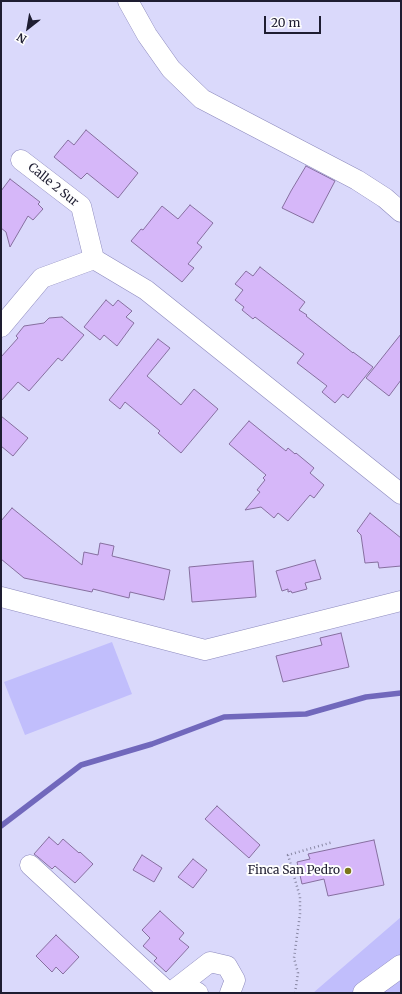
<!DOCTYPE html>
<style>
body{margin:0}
#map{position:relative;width:402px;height:994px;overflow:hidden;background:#dad9fb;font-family:Merriweather,serif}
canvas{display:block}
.frame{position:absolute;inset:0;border:2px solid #1e1d31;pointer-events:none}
.north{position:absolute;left:8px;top:8px;width:40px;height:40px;-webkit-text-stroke:3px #fefefe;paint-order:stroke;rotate:211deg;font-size:11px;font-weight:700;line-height:16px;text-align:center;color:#1e1d31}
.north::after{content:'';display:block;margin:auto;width:14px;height:18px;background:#1e1d31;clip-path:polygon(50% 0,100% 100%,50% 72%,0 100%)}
.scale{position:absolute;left:264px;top:16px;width:57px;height:18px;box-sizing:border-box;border:2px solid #1e1d31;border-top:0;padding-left:5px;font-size:12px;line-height:14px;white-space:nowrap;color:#1e1d31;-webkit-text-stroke:3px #fefefe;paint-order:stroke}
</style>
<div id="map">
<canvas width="402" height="994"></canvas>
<div class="frame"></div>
<div class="north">N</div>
<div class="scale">20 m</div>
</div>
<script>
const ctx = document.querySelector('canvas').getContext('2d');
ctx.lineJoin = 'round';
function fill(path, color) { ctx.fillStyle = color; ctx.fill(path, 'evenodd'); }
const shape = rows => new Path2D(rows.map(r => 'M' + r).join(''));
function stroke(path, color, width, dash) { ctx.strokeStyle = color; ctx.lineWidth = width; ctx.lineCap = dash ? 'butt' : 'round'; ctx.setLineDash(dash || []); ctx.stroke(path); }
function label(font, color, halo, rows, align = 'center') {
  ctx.font = font + ' Merriweather,serif'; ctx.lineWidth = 4; ctx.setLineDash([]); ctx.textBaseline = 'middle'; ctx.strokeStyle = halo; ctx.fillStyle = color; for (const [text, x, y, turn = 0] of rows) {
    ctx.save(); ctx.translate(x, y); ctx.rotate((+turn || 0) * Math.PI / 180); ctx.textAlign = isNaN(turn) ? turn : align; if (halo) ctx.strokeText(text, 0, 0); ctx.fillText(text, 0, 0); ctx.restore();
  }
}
const green = shape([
 [112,642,132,694,25,735,4,682],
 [401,917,401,993,313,993]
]);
const stream = shape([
 [1,826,81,765,152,744,224,717,306,714,366,697,401,693]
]);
const building = shape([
 [86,130,138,173,118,198,87,173,81,179,54,157,68,140,74,145,86,130],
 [306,166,335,181,313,223,282,208,291,191,306,166],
 [10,179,40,202,38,204,43,209,33,220,28,216,10,247,6,232,1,228,1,191,10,179],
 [190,205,213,223,197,243,202,247,188,264,194,268,182,282,131,241,141,229,143,230,162,206,178,219,190,205],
 [260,267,305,302,299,310,307,315,306,316,353,353,353,352,373,367,348,398,343,394,335,403,322,392,327,386,297,363,304,354,255,317,253,319,242,310,244,307,235,300,243,290,235,284,246,271,253,276,260,267],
 [106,300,113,306,118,300,132,311,126,317,134,323,117,346,104,335,100,340,84,327,106,300],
 [62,317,84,335,62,361,58,358,29,391,18,382,1,401,1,357,18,338,16,336,24,326,44,323,49,318,62,317],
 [401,334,401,380,389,396,366,378,401,334],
 [158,339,170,348,147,376,181,405,194,389,218,409,181,453,158,433,160,431,125,402,120,409,109,400,158,339],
 [1,416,28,438,13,456,1,446,1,416],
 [249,421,286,451,288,448,295,454,296,453,314,468,310,473,324,485,314,498,310,495,288,521,278,513,274,518,261,507,245,510,260,492,257,490,265,480,263,478,266,475,229,444,249,421],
 [12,508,82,565,84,552,98,555,100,543,114,546,112,556,170,570,164,600,130,592,129,598,93,589,92,592,24,578,1,559,1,521,12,508],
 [370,513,401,538,401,566,379,568,378,562,365,563,361,535,357,531,370,513],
 [315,560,321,579,305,583,307,589,292,593,291,591,288,592,288,589,282,591,276,571,315,560],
 [253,561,256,597,192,602,189,567,253,561],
 [341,633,349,667,283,682,276,656,322,645,320,638,341,633],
 [217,806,260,845,249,858,205,819,217,806],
 [49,837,58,845,63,839,79,853,80,852,93,864,75,883,55,866,52,869,38,857,34,854,49,837],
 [374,840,384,885,328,896,324,879,302,884,297,862,310,859,308,854,374,840],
 [142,855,162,868,154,882,133,870,142,855],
 [193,859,207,870,193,888,178,877,193,859],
 [160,911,184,933,179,939,189,947,166,972,154,961,157,958,143,946,150,938,142,930,160,911],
 [56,935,79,957,63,974,56,967,52,972,36,956,56,935]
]);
const path = shape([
 [295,993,298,973,294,958,300,914,300,897,288,855,333,842]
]);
const minor = shape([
 [128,1,147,35,171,69,202,99,357,180,385,198,401,212],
 [21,160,81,206,94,259],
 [94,259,146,290,401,494],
 [1,327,42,278,94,259],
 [1,597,205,650,401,601],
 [30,865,169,993],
 [182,984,198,993],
 [170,993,210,962,227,966,235,980,230,993]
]);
const major = shape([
 [364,993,401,966]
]);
const markers = [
 [348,871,4,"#7b761b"]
];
const streetNames = [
 ["Calle 2 Sur",53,185,39]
];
const poiNames = [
 ["Finca San Pedro",340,871]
];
fill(green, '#c1befc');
stroke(stream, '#7168bc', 5.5);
fill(building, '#d6b7f9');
stroke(building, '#866f9f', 1);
stroke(minor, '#8c89bd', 21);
stroke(major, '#8c89bd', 23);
stroke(path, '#8988a4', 2.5, [1, 3]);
stroke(minor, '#fff', 20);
stroke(major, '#fff', 22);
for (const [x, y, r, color] of markers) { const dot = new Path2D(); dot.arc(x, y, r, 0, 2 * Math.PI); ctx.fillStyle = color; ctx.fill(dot); stroke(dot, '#fefefe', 1.5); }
label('12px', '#1e1d31', '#fefefe', streetNames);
label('12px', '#1e1d31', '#fefefe', poiNames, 'right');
</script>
